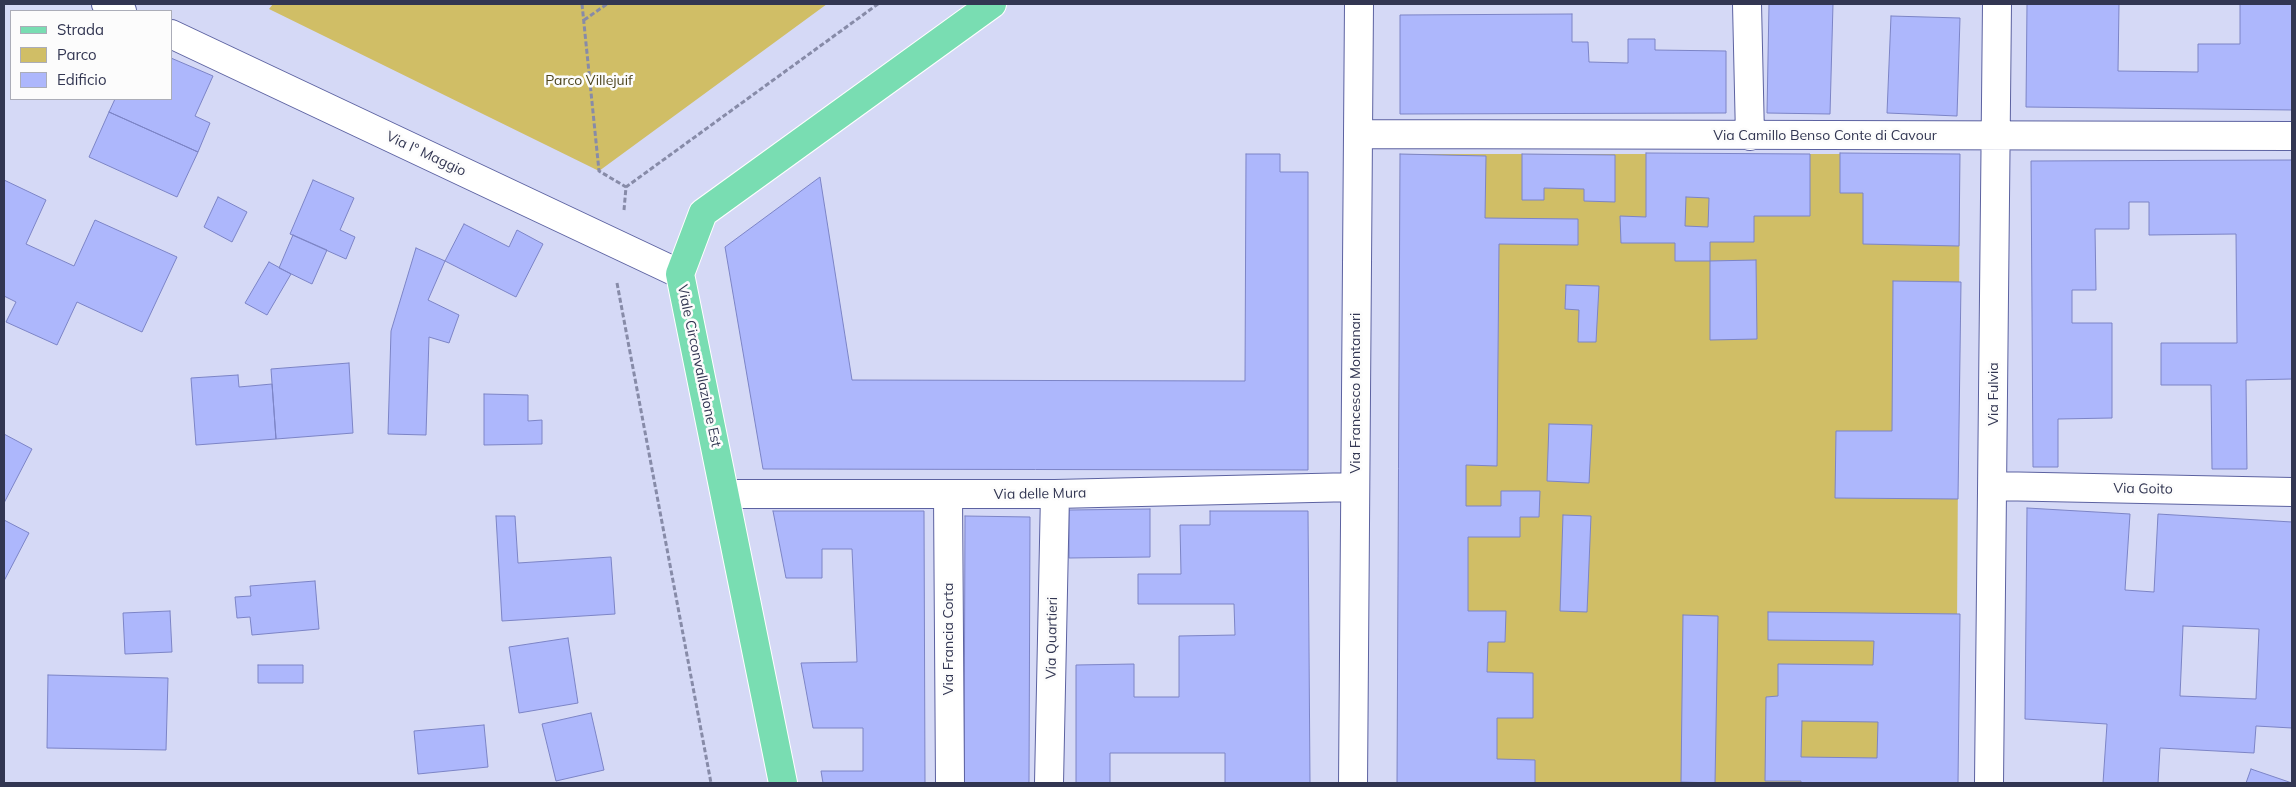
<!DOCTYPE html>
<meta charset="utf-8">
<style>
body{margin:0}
#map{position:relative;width:2296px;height:787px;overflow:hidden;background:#d5d9f6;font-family:Mulish,sans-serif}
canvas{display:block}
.frame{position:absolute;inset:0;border:5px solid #323652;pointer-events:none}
.legend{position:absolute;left:10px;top:10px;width:162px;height:90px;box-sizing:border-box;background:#fcfcfc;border:1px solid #abadb8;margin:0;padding:6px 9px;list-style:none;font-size:15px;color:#323652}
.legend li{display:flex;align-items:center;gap:10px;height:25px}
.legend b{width:25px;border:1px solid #abadb8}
</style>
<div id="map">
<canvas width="2296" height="787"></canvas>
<div class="frame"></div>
<ul class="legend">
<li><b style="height:6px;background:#79ddb2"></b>Strada</li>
<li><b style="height:14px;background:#d0be66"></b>Parco</li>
<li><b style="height:14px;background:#adb7fc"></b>Edificio</li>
</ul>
</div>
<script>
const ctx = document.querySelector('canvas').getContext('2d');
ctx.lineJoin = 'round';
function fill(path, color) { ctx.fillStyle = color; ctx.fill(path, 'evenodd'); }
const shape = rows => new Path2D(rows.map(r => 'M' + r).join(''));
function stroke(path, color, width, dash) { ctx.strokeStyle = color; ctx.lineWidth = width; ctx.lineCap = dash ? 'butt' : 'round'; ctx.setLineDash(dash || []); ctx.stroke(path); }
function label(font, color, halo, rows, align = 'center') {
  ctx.font = font + ' Mulish,sans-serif'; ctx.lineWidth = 5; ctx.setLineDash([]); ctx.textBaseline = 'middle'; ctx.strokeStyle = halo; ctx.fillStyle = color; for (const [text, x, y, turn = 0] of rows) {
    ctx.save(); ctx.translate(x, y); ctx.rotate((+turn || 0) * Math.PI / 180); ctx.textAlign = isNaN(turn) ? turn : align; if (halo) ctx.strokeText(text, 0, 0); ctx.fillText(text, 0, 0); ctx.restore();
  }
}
const green = shape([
 [273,4,827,4,599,171,269,9],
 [1400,154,1960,154,1956,783,1397,783]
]);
const building = shape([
 [1769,4,1833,4,1830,114,1767,113,1769,4],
 [2027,4,2119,4,2118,71,2198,72,2198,44,2240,44,2240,4,2292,4,2292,110,2026,107,2027,4],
 [1572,14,1572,42,1588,42,1589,62,1628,63,1628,39,1655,39,1655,50,1726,51,1726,113,1400,114,1400,15,1572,14],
 [1891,16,1960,18,1957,116,1887,113,1891,16],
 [171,58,213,76,195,116,210,123,198,152,109,112,115,99,171,99,171,58],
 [109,112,198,152,177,197,89,157,109,112],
 [1646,153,1810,154,1810,216,1754,216,1754,242,1710,242,1710,261,1675,261,1675,243,1621,243,1620,216,1646,217,1646,153],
 [1686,197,1709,198,1708,227,1685,226,1686,197],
 [1840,153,1960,154,1959,246,1863,244,1863,193,1840,193,1840,153],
 [1246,154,1280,154,1280,172,1308,172,1308,470,763,469,725,247,820,177,852,380,1245,381,1246,154],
 [1400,154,1486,156,1485,218,1578,219,1578,245,1499,244,1497,466,1466,465,1466,506,1501,506,1501,491,1540,491,1539,517,1520,517,1520,537,1468,537,1468,611,1506,611,1505,642,1488,642,1487,672,1533,673,1533,718,1497,718,1497,759,1535,760,1535,783,1397,783,1400,154],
 [1522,154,1615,155,1615,202,1584,201,1584,189,1544,188,1544,200,1522,200,1522,154],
 [2292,160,2292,379,2246,380,2247,469,2212,469,2211,385,2161,385,2161,343,2237,343,2236,234,2149,235,2149,202,2129,202,2129,229,2095,229,2096,290,2072,290,2072,323,2112,323,2112,418,2058,419,2058,467,2033,467,2031,161,2292,160],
 [4,180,46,200,26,244,74,266,95,220,177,257,142,332,77,302,57,345,6,322,16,302,4,296,4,180],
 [313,180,354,198,340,230,355,237,346,259,290,234,313,180],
 [218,197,247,212,232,242,204,227,218,197],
 [464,224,509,247,517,230,543,244,516,297,445,261,464,224],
 [293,235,327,250,312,284,279,268,293,235],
 [416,248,445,261,428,300,459,315,449,343,429,337,426,435,388,434,391,331,416,248],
 [1756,260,1757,339,1710,340,1710,261,1756,260],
 [269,262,291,274,267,315,245,303,269,262],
 [1893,281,1961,282,1958,499,1835,498,1836,431,1892,431,1893,281],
 [1566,285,1599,286,1596,342,1578,342,1579,310,1565,309,1566,285],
 [349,363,353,433,276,439,271,369,349,363],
 [238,375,239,387,272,384,276,439,196,445,191,378,238,375],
 [484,394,528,395,528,421,542,420,542,444,484,445,484,394],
 [1549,424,1592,425,1589,483,1547,481,1549,424],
 [4,434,32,449,4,503,4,434],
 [2027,508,2130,514,2125,590,2154,592,2158,514,2292,522,2292,728,2256,726,2254,753,2160,748,2158,783,2103,783,2107,724,2025,719,2027,508],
 [2183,626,2259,629,2256,699,2180,696,2183,626],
 [1150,509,1150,557,1069,558,1069,510,1150,509],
 [773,511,924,511,925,783,823,783,821,771,863,771,863,728,813,728,801,663,857,662,852,549,822,549,822,578,786,578,773,511],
 [1210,511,1308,511,1310,783,1225,783,1225,753,1110,753,1110,783,1076,783,1076,665,1134,664,1134,697,1179,697,1179,636,1235,635,1234,604,1138,604,1138,574,1181,574,1180,525,1210,525,1210,511],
 [1563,515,1591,516,1587,612,1560,611,1563,515],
 [496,516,515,516,518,563,611,557,615,614,502,621,496,516],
 [965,516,1030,517,1029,783,964,783,965,516],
 [4,520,29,533,4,581,4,520],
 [315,581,319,629,252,635,250,617,237,618,235,597,251,596,250,586,315,581],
 [170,611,172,652,125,654,123,613,170,611],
 [1768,612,1960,614,1958,783,1801,783,1801,781,1765,781,1766,697,1778,696,1778,664,1873,665,1874,641,1768,640,1768,612],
 [1802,721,1878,722,1877,758,1801,757,1802,721],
 [1683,615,1718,616,1715,783,1681,782,1683,615],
 [568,638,578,703,519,713,509,647,568,638],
 [258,665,303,665,303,683,258,683,258,665],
 [48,675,168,678,166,750,47,748,48,675],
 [591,713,604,770,556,781,542,724,591,713],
 [484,725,488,767,418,774,414,731,484,725],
 [2251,769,2292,783,2246,783,2251,769]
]);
const path = shape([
 [582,4,599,171,626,187],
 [584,20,607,4],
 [624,210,626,187,878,4],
 [617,283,711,783]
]);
const minor = shape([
 [106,4,122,11],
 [1747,4,1750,136],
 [171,34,680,274],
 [1358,134,2292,136],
 [1993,486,2292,492],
 [725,494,1055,494,1355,487],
 [948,495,950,783],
 [1049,783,1055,494],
 [1353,783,1359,4],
 [1989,783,1997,4]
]);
const major = shape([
 [783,783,680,274,703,213,992,4]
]);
const parkNames = [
 ["Parco Villejuif",589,81]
];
const streetNames = [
 ["Via Camillo Benso Conte di Cavour",1825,136],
 ["Via I° Maggio",426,154,25],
 ["Viale Circonvallazione Est",699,366,78],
 ["Via Francesco Montanari",1356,393,-90],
 ["Via Fulvia",1994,394,-90],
 ["Via Goito",2143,489,1],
 ["Via delle Mura",1040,494,-1],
 ["Via Quartieri",1052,638,-89],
 ["Via Francia Corta",949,639,-90]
];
fill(green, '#d0be66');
fill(building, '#adb7fc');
stroke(building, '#7c84c6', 1);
stroke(minor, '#5c62a1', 30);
stroke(major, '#fff', 30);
stroke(path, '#878ba8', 3, [5, 2.5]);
stroke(minor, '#fff', 28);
stroke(major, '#79ddb2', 28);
label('14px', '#4e461e', '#fcfcfc', parkNames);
label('14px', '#323652', '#fcfcfc', streetNames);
</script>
